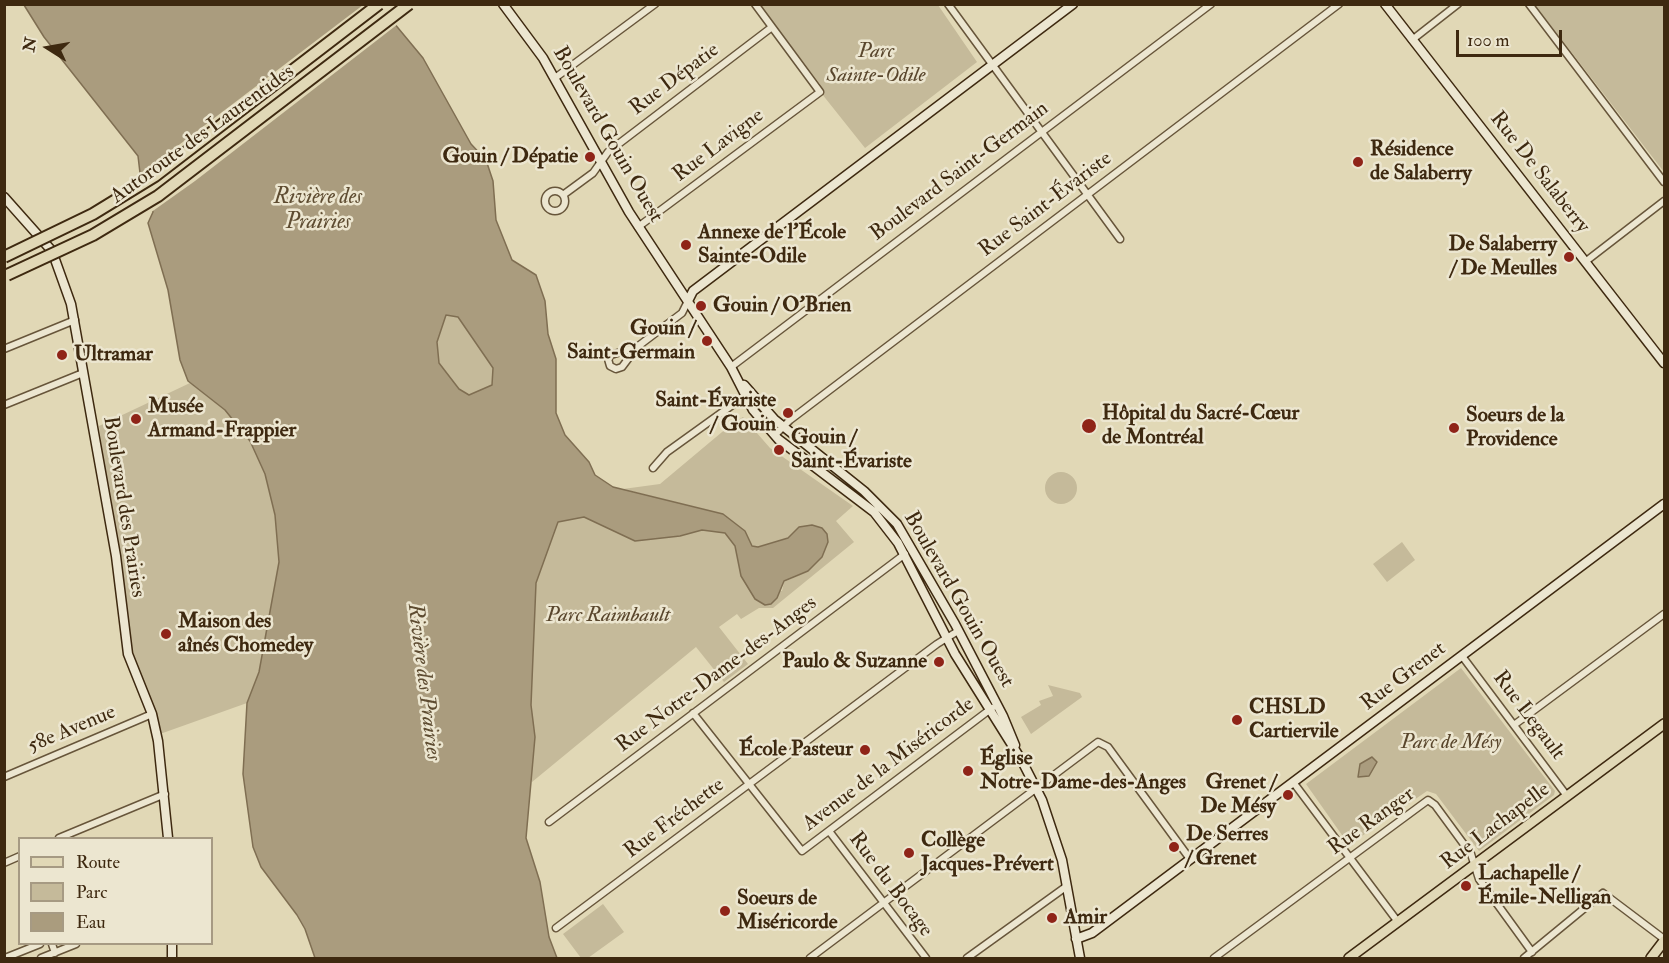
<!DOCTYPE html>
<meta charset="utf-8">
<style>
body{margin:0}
#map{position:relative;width:1669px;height:963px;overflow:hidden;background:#e1d8b6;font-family:"IM FELL Double Pica",serif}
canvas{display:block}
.frame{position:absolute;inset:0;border:6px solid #3e2910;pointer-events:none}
.legend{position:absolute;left:18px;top:837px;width:195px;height:108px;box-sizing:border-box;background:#ece6d0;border:2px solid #a69a83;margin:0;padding:8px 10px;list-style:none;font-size:18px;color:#3e2910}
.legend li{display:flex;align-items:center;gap:12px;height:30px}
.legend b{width:30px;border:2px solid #a69a83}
.north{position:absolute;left:18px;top:18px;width:60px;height:60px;-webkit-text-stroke:4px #ece6d0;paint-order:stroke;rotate:281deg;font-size:16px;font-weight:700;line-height:24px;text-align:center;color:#3e2910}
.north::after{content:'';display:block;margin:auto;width:21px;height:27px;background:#3e2910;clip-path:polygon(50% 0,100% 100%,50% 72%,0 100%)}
.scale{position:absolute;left:1456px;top:30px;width:106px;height:27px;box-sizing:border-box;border:3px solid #3e2910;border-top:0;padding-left:8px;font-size:18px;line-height:21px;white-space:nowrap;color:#3e2910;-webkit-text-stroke:4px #ece6d0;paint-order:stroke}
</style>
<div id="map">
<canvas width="1669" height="963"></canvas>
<div class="frame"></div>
<ul class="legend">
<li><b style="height:8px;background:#e1d8b6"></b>Route</li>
<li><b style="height:16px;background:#c5ba9a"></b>Parc</li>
<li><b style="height:16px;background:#aa9c7e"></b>Eau</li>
</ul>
<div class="north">N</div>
<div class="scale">100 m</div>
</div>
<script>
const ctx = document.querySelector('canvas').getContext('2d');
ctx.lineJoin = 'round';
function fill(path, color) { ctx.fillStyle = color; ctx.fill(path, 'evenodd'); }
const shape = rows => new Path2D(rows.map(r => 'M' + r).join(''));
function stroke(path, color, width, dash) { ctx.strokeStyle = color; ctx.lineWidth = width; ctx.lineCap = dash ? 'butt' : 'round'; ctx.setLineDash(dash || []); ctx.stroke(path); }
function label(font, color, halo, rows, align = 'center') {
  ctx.font = font + ' "IM FELL Double Pica",serif'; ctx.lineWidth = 5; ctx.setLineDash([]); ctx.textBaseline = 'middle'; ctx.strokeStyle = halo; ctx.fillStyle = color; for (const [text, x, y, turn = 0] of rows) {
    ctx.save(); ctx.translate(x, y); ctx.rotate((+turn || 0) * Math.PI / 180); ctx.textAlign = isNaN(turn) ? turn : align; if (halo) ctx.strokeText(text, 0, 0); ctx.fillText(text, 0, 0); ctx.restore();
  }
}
const green = shape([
 [760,5,938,5,977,62,865,148,822,94,820,84],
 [1535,5,1664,5,1664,172],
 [446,315,458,317,493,368,492,385,469,395,459,389,439,363,437,342],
 [190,383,225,410,251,441,265,474,275,515,279,562,259,672,247,703,160,734,128,654,99,426],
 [743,417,770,448,853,506,836,521,854,542,773,608,759,608,741,619,737,614,719,627,748,664,724,682,696,647,532,782,527,739,531,582,558,522,584,517,635,541,680,536,702,530,725,533,735,546,741,576,782,591,784,582,808,571,822,557,828,542,799,527,788,538,758,547,752,546,745,531,723,514,623,489,660,484,734,422],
 '1045 488a16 16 0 1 1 32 0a16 16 0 1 1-32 0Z',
 [1402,542,1415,560,1387,582,1373,564],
 [1461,668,1555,791,1554,795,1479,851,1436,794,1427,791,1349,845,1306,784],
 [1048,685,1080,693,1082,697,1031,734,1021,717,1041,705,1039,701,1053,696],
 [603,904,624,932,588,958,581,958,563,934]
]);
const water = shape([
 [24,5,379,5,423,58,471,144,486,160,493,181,496,220,512,260,536,275,545,301,548,334,556,359,556,413,565,435,589,462,595,475,613,487,723,514,745,531,752,546,758,547,788,538,799,527,812,525,822,528,827,534,828,542,822,557,808,571,784,581,777,598,771,604,765,605,755,599,741,576,735,546,725,533,702,530,680,536,635,541,584,517,558,522,536,583,531,705,535,737,526,838,540,882,549,937,557,958,315,958,305,929,297,915,261,867,253,847,243,774,247,703,259,672,279,562,275,515,265,474,250,441,225,410,188,381,180,360,168,290,148,223,153,212,140,173,138,156,44,37,24,5],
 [446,315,458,317,493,368,492,385,469,395,459,389,439,363,437,342,446,315],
 [1372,757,1377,762,1369,776,1358,777,1360,764,1372,757]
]);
const pier = shape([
 [383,4,398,24,195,181,150,213,138,176,363,5]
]);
const street = shape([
 [948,4,1120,239],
 [1529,4,1664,182],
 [1412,40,1458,4],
 [555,78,655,4],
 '545 201a10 10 0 1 1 20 0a10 10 0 1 1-20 0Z',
 [563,195,593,173,608,152,772,27],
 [638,227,820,92,755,4],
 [1585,262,1664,201],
 [637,347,611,355,608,359,610,366,616,369,622,367,637,347,682,313,688,301],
 [4,349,75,320],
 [731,367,1211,4],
 [4,405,83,373],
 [775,435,790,420,1339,4],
 [653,468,667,452,749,393],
 [1462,656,1567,796],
 [693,713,802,851,992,708],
 [1514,725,1664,614],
 [4,777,152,714],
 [1293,782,1398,922],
 [549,822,905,554],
 [829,831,926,958],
 [59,838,165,794],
 [4,863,20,856],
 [556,928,937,644,958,631],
 [52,944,55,953],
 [5,958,40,944],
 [41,958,76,944],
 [810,958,1098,742,1108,747,1190,859],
 [967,958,1067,886],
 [1214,958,1428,800,1435,805,1471,854,1479,879,1532,952],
 [1524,958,1603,893,1664,939]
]);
const secondary = shape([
 [503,4,543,58,629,212,731,367,753,410,778,439,874,512,898,543,955,654,1022,761,1042,800,1062,860,1080,958],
 [1385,4,1664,363],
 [4,197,52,251,71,304,116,556,128,654,152,714,158,741,168,838],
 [688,301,693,291,1073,4],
 [744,385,774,419,864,491,897,524,955,624,1003,716,1015,745],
 [1076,939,1092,933,1664,504],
 [172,944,172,958]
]);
const primary = shape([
 [1349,958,1664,724],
 [1651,958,1664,941]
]);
const highwayBridge = shape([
 [4,257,93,214,155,176,379,4],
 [7,275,93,235,158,196,409,4]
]);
const markers = [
 [590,157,6,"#8f2418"],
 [1358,162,6,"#8f2418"],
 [686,245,6,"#8f2418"],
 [1569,257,6,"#8f2418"],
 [701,306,6,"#8f2418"],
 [707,341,6,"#8f2418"],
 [62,355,6,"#8f2418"],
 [788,413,6,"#8f2418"],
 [136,419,6,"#8f2418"],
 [1089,426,8,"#8f2418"],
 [1454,428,6,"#8f2418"],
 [779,450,6,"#8f2418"],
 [166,634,6,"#8f2418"],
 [939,662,6,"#8f2418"],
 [1237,720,6,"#8f2418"],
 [865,750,6,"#8f2418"],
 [968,771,6,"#8f2418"],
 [1288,795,6,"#8f2418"],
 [1174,847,6,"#8f2418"],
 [909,853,6,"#8f2418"],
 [1466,886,6,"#8f2418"],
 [725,911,6,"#8f2418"],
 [1052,918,6,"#8f2418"]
];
const parkNames = [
 ["Parc",876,52],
 ["Sainte-Odile",876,76],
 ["Parc Raimbault",608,616],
 ["Parc de Mésy",1451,743]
];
const streetNames = [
 ["Rue Dépatie",675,80,-37],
 ["Autoroute des Laurentides",203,135,-36],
 ["Boulevard Gouin Ouest",607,135,60],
 ["Rue Lavigne",719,146,-37],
 ["Boulevard Saint-Germain",960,172,-37],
 ["Rue De Salaberry",1539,173,52],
 ["Rue Saint-Évariste",1046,205,-37],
 ["Boulevard des Prairies",123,507,81],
 ["Boulevard Gouin Ouest",958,600,60],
 ["Rue Notre-Dame-des-Anges",717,675,-37],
 ["Rue Grenet",1404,677,-37],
 ["Rue Legault",1528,716,53],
 ["58e Avenue",72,730,-23],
 ["Avenue de la Miséricorde",889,765,-37],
 ["Rue Fréchette",675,819,-37],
 ["Rue Ranger",1372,822,-36],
 ["Rue Lachapelle",1496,827,-37],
 ["Rue du Bocage",890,885,53]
];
const poiNames = [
 ["Résidence",1370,150],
 ["de Salaberry",1370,174],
 ["Gouin / Dépatie",578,157,"right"],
 ["Annexe de l'École",698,233],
 ["Sainte-Odile",698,257],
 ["De Salaberry",1557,245,"right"],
 ["/ De Meulles",1557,269,"right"],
 ["Gouin / O'Brien",713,306],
 ["Gouin /",695,329,"right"],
 ["Saint-Germain",695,353,"right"],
 ["Ultramar",74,355],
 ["Saint-Évariste",776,401,"right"],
 ["/ Gouin",776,425,"right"],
 ["Musée",148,407],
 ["Armand-Frappier",148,431],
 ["Hôpital du Sacré-Cœur",1102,414],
 ["de Montréal",1102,438],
 ["Soeurs de la",1466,416],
 ["Providence",1466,440],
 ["Gouin /",791,438],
 ["Saint-Évariste",791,462],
 ["Maison des",178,622],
 ["aînés Chomedey",178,646],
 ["Paulo & Suzanne",927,662,"right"],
 ["CHSLD",1249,708],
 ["Cartiervile",1249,732],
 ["École Pasteur",853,750,"right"],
 ["Église",980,759],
 ["Notre-Dame-des-Anges",980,783],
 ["Grenet /",1276,783,"right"],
 ["De Mésy",1276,807,"right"],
 ["De Serres",1186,835],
 ["/ Grenet",1186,859],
 ["Collège",921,841],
 ["Jacques-Prévert",921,865],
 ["Lachapelle /",1478,874],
 ["Émile-Nelligan",1478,898],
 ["Soeurs de",737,899],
 ["Miséricorde",737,923],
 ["Amir",1064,918]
];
const waterNames = [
 ["Rivière des",318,198],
 ["Prairies",318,223],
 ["Rivière des Prairies",423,682,83]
];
fill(green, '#c5ba9a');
fill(water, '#aa9c7e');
stroke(water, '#7f6e52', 1.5);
fill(pier, '#e1d8b6');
stroke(street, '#67553a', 9);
stroke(secondary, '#3e2910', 11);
stroke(primary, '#3e2910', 12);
stroke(street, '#ece6d0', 6);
stroke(secondary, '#ece6d0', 8);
stroke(primary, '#e1d8b6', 9);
stroke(highwayBridge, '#3e2910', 14, []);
stroke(highwayBridge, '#e1d8b6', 10);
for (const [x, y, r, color] of markers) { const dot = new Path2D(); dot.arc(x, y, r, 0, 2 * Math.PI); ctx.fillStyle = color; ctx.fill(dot); stroke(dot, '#ece6d0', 2); }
label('italic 21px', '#59462c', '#ece6d0', parkNames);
label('21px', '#3e2910', '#ece6d0', streetNames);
label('bold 21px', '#3e2910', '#ece6d0', poiNames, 'left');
label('italic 22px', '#5e4c31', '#ece6d0', waterNames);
</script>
